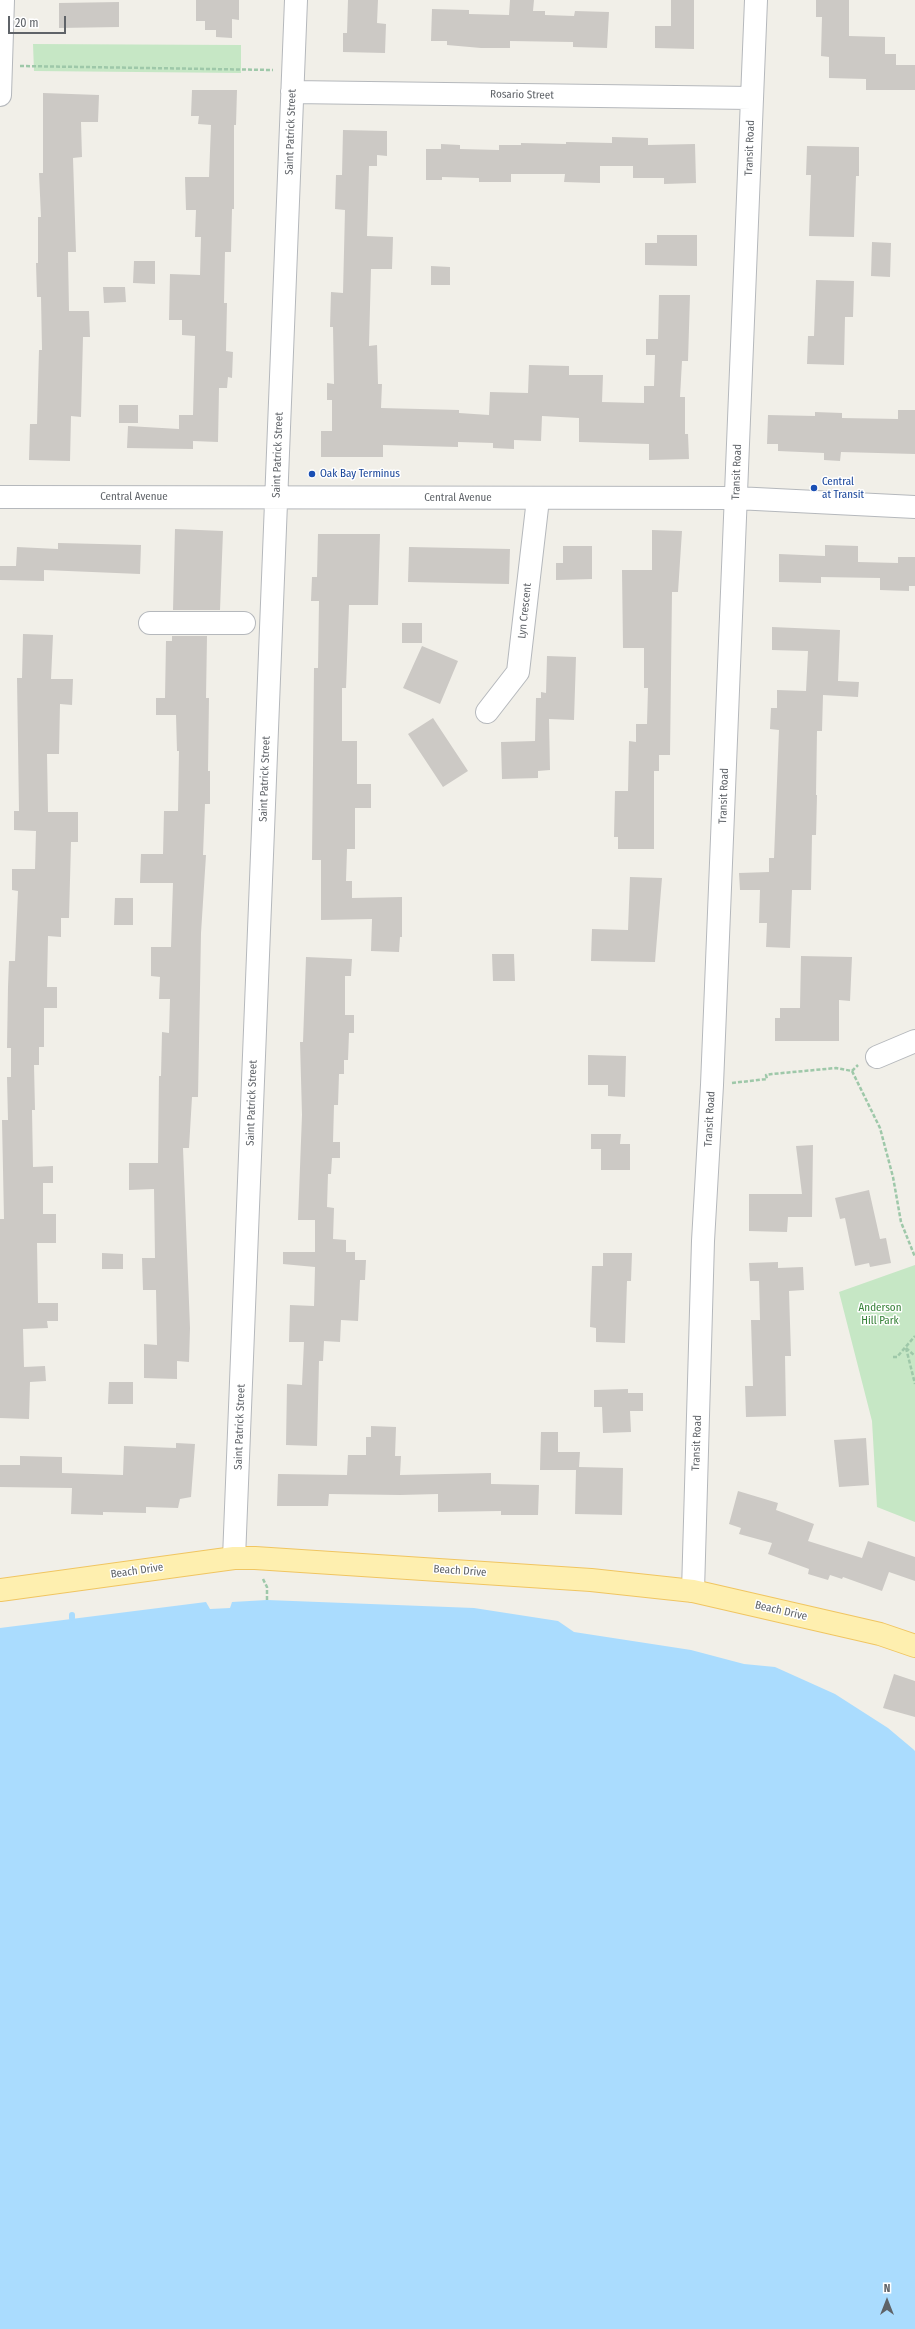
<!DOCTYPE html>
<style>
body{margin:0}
#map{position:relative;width:915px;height:2329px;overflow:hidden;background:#f1efe8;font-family:"Fira Sans Condensed",sans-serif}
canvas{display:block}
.north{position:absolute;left:867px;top:2281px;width:40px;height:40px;-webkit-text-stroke:3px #fff;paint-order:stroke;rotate:0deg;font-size:11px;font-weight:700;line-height:16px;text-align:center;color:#5f6368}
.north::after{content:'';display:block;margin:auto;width:14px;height:18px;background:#5f6368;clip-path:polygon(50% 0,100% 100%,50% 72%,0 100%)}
.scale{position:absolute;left:8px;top:16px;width:58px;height:18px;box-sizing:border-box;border:2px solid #5f6368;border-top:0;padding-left:5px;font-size:12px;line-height:14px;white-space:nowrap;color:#5f6368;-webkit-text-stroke:3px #fff;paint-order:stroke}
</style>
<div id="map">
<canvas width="915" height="2329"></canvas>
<div class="north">N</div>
<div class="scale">20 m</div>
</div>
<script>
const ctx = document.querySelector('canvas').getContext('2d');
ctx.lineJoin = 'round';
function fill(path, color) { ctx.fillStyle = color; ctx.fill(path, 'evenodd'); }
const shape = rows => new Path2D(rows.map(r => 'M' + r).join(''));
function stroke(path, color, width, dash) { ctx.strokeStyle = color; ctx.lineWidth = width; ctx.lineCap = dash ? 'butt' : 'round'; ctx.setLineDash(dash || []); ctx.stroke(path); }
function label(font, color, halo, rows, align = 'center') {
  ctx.font = font + ' "Fira Sans Condensed",sans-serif'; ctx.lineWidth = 3; ctx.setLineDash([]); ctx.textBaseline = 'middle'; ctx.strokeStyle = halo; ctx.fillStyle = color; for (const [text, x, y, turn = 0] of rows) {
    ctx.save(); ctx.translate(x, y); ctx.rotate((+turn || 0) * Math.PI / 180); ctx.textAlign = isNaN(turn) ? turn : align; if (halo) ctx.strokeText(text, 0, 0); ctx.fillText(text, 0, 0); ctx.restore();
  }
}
const green = shape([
 [33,44,241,45,241,73,34,71],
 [915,1265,915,1522,877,1507,872,1421,839,1292]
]);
const water = shape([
 [267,1600,474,1608,558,1621,574,1632,691,1650,744,1664,775,1667,835,1694,888,1728,913,1749,915,1751,915,2329,0,2329,0,1628,206,1602,210,1609,230,1608,232,1602]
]);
const stream = shape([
 [72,1615,72,1618]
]);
const building = shape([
 [196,0,239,0,239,20,232,19,232,38,216,37,216,30,205,30,205,21,196,21],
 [348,0,378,0,377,23,386,24,385,53,343,52,343,33,347,33],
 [510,0,534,0,533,11,545,11,545,15,574,16,575,11,609,12,607,48,573,47,573,42,510,41,510,48,481,48,447,45,447,41,431,41,432,9,469,10,469,14,509,15],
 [671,0,694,0,694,49,655,48,655,26,671,26],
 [816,0,849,0,849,36,885,37,885,54,896,54,896,65,915,65,915,90,866,90,866,79,829,78,829,57,821,56,822,17,816,17],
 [119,2,119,27,59,28,59,3],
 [192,90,237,90,236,125,234,125,234,209,232,209,231,252,225,252,224,303,227,303,226,351,233,352,232,378,228,377,227,388,219,388,218,442,193,441,193,449,127,448,128,426,179,429,179,415,193,415,195,336,182,335,182,320,169,320,170,274,200,275,201,237,195,237,196,210,186,210,185,177,209,177,211,125,198,124,199,116,191,116],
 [43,93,99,95,98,122,81,122,82,157,73,158,76,252,68,252,69,311,89,311,90,337,83,337,81,417,71,416,70,461,29,460,30,424,37,424,39,350,42,350,41,297,37,297,36,263,38,263,38,217,41,217,39,173,43,173],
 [343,130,387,131,387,156,377,155,377,166,369,166,367,236,393,237,392,269,371,269,369,346,377,345,378,384,382,384,381,408,459,410,459,413,489,415,490,392,528,393,529,365,569,366,569,375,603,375,602,402,644,403,644,386,654,386,655,355,646,355,646,339,658,339,659,295,690,295,688,361,682,361,680,397,685,397,685,434,688,434,689,459,649,460,649,444,579,442,579,418,542,416,541,441,514,440,514,449,493,448,493,443,458,442,458,447,383,445,383,457,321,457,321,431,332,431,332,400,327,400,327,383,334,384,333,327,330,327,331,292,343,293,345,210,335,209,336,175,342,175],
 [612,137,648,138,648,145,695,144,696,183,664,184,664,178,633,178,633,166,600,166,600,183,564,182,565,174,511,174,511,182,479,182,479,178,442,177,442,180,426,180,426,149,441,149,441,144,460,145,460,149,499,150,499,145,521,145,521,143,566,144,566,142,612,143],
 [807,146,859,147,859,176,856,176,854,237,809,236,811,175,806,175],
 [657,235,697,235,697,266,645,265,645,243,657,243],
 [872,242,891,243,890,277,871,276],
 [134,261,155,261,155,284,133,283],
 [431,266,450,267,450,285,431,285],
 [816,280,854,281,853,317,845,317,844,365,807,364,808,336,814,336],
 [103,287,125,287,126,302,104,303],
 [119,405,138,405,138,423,119,423],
 [898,410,915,410,915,454,841,452,840,461,824,460,824,453,778,451,778,444,767,444,768,415,815,416,815,412,842,413,842,418,898,419],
 [175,529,223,531,220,610,173,610],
 [652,530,682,531,678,592,672,592,670,755,659,755,659,771,654,771,654,849,618,849,618,837,614,837,615,791,628,791,629,741,636,742,636,724,647,724,648,688,644,688,644,648,623,648,622,570,652,570],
 [318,534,380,534,378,605,349,605,346,688,342,688,342,741,357,741,357,784,371,784,371,808,355,808,355,849,347,849,346,881,352,881,352,898,402,897,402,937,400,937,399,952,371,951,372,919,321,920,321,860,312,860,314,668,318,668,319,601,311,601,312,577,317,577],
 [58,543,141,545,140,574,44,570,44,581,0,580,0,566,16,566,17,547,58,549],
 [825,545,858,546,858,562,898,563,898,557,915,557,915,586,909,586,909,591,880,590,880,578,821,577,821,583,779,582,779,554,825,556],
 [563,546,592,546,592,579,556,580,556,563,563,563],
 [409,547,510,549,509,584,408,582],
 [402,623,422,623,422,643,402,643],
 [772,627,840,630,838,681,859,682,858,697,823,695,822,731,817,731,816,795,817,795,816,835,812,835,811,890,792,890,790,948,766,947,767,923,759,923,760,890,740,890,739,873,769,872,769,858,774,858,779,730,770,729,771,708,777,708,777,690,806,691,808,651,772,650],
 [23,634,53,635,51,679,73,679,72,705,60,704,59,754,47,754,48,812,78,812,78,842,71,842,69,918,61,918,61,937,48,936,47,987,57,987,57,1008,44,1008,44,1047,39,1047,39,1065,34,1065,35,1110,32,1110,33,1167,53,1166,53,1183,43,1183,43,1214,56,1214,56,1243,37,1243,38,1303,58,1303,58,1321,47,1321,48,1328,23,1329,24,1367,45,1366,46,1381,30,1382,29,1419,0,1418,0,1219,4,1219,2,1120,8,1120,7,1077,11,1077,11,1048,7,1048,8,987,9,961,15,961,18,891,12,890,12,869,35,869,36,831,14,830,14,811,19,811,17,678,22,678],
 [172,636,207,636,206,698,209,698,208,771,210,771,210,804,205,804,203,855,206,855,201,933,198,1097,192,1097,189,1148,183,1148,190,1328,189,1362,177,1361,177,1379,144,1378,144,1344,157,1345,156,1290,143,1290,142,1258,155,1258,154,1189,129,1190,129,1163,158,1163,159,1076,161,1076,162,1032,169,1033,170,999,159,999,160,977,151,976,151,947,171,947,173,883,140,883,141,854,163,854,164,811,178,811,179,751,177,751,176,715,156,715,156,698,165,698,166,641,172,641],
 [422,646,458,661,440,704,403,688],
 [547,656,576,657,574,720,549,719,550,770,538,771,538,778,502,779,501,742,535,741,536,698,541,698,541,692,546,693],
 [433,718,468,771,443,787,408,734],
 [630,877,662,878,655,962,591,961,592,929,628,930],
 [115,898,133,898,133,925,114,925],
 [492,954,514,954,515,981,493,981],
 [801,956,852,957,850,1001,839,1000,839,1041,775,1041,775,1018,780,1018,780,1008,800,1008],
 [306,957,352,959,351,976,345,976,345,1015,354,1015,354,1033,349,1033,348,1060,344,1060,344,1074,339,1074,338,1105,334,1105,333,1142,340,1142,340,1158,332,1158,331,1174,328,1174,327,1207,334,1208,333,1239,346,1240,346,1252,355,1252,355,1260,366,1260,365,1280,360,1280,358,1321,341,1320,340,1342,324,1341,323,1361,319,1361,317,1446,286,1445,287,1384,302,1385,304,1342,289,1342,290,1305,314,1306,315,1267,283,1264,283,1252,315,1252,315,1220,298,1220,302,1115,300,1042,303,1042],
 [588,1055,626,1056,625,1097,608,1096,608,1085,588,1085],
 [591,1134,621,1134,620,1144,630,1144,630,1170,601,1170,601,1149,591,1149],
 [813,1145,812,1217,788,1217,787,1232,749,1231,749,1194,802,1194,796,1146],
 [869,1190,880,1239,886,1238,891,1263,870,1267,869,1263,855,1266,845,1218,840,1219,835,1198],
 [102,1253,123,1254,123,1269,102,1269],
 [603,1253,632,1253,631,1281,627,1281,625,1343,596,1342,596,1328,590,1327,592,1266,603,1266],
 [778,1262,778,1268,803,1267,804,1290,789,1291,791,1356,785,1356,786,1416,746,1417,745,1386,753,1386,751,1320,760,1320,759,1281,750,1281,749,1263],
 [109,1382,133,1382,133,1404,108,1404],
 [628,1389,628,1393,643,1393,643,1411,630,1411,631,1432,603,1433,602,1407,594,1407,594,1390],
 [371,1426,396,1427,395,1456,401,1456,400,1475,491,1473,491,1484,539,1485,538,1515,501,1515,501,1511,438,1512,438,1494,400,1495,329,1494,328,1506,277,1506,278,1474,347,1475,348,1455,366,1455,366,1437,371,1437],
 [541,1432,558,1432,558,1452,580,1452,579,1467,623,1468,622,1515,575,1514,576,1470,540,1470],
 [866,1438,869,1485,839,1487,834,1440],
 [176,1443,195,1444,191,1497,180,1499,178,1508,146,1507,146,1513,103,1512,103,1515,71,1514,72,1488,0,1487,0,1465,20,1465,20,1456,62,1457,62,1473,123,1475,124,1446,176,1448],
 [738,1491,778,1503,776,1510,814,1524,808,1541,862,1558,868,1541,915,1557,915,1581,889,1572,882,1591,843,1577,842,1579,830,1575,828,1580,808,1574,809,1569,768,1554,772,1543,739,1534,741,1528,729,1524],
 [894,1674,915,1681,915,1717,883,1708]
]);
const path = shape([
 [20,66,273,70],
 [852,1071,858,1065],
 [732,1083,767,1079,766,1075,772,1074,836,1068,852,1071,880,1128,893,1177,901,1222,915,1257],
 [906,1348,915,1384],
 [906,1348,915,1356],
 [893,1357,897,1357,915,1336],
 [263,1579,267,1587,267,1600]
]);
const minor = shape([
 [292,92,752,98],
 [0,95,3,0],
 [0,497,736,498,915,507],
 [150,623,244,623],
 [487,712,518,672,538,499],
 [877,1057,915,1041],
 [234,1558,296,0],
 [693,1591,703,1241,712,1085,756,0]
]);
const major = shape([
 [0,1590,234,1558,255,1558,591,1580,693,1591,880,1634,915,1646]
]);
const markers = [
 [312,474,4,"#1a4fb4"],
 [814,488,4,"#1a4fb4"]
];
const streetNames = [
 ["Rosario Street",522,95,1],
 ["Saint Patrick Street",291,132,-88],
 ["Transit Road",750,148,-88],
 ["Saint Patrick Street",278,455,-88],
 ["Transit Road",737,472,-88],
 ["Central Avenue",134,497],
 ["Central Avenue",458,498],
 ["Lyn Crescent",525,611,-84],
 ["Saint Patrick Street",265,779,-88],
 ["Transit Road",724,796,-88],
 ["Saint Patrick Street",252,1103,-88],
 ["Transit Road",710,1119,-87],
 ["Saint Patrick Street",240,1427,-88],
 ["Transit Road",697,1443,-88],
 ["Beach Drive",137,1571,-8],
 ["Beach Drive",460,1571,4],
 ["Beach Drive",781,1611,13]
];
const transitNames = [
 ["Oak Bay Terminus",320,474],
 ["Central",822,482],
 ["at Transit",822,495]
];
const parkNames = [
 ["Anderson",880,1308],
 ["Hill Park",880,1321]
];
fill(green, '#c6e7c5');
fill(water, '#aadcfe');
stroke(stream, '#aadcfe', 6);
fill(building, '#ccc9c5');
stroke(minor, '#b5b8bc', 24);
stroke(major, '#f0c561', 24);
stroke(path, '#9ec8a9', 2.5, [4, 2]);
stroke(minor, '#fff', 22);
stroke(major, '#feefaf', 22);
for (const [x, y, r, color] of markers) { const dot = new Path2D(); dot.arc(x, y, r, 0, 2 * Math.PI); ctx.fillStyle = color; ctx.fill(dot); stroke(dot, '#fff', 1.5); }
label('11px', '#5f6368', '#fff', streetNames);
label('11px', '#164399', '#fff', transitNames, 'left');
label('11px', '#358137', '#fff', parkNames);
</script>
